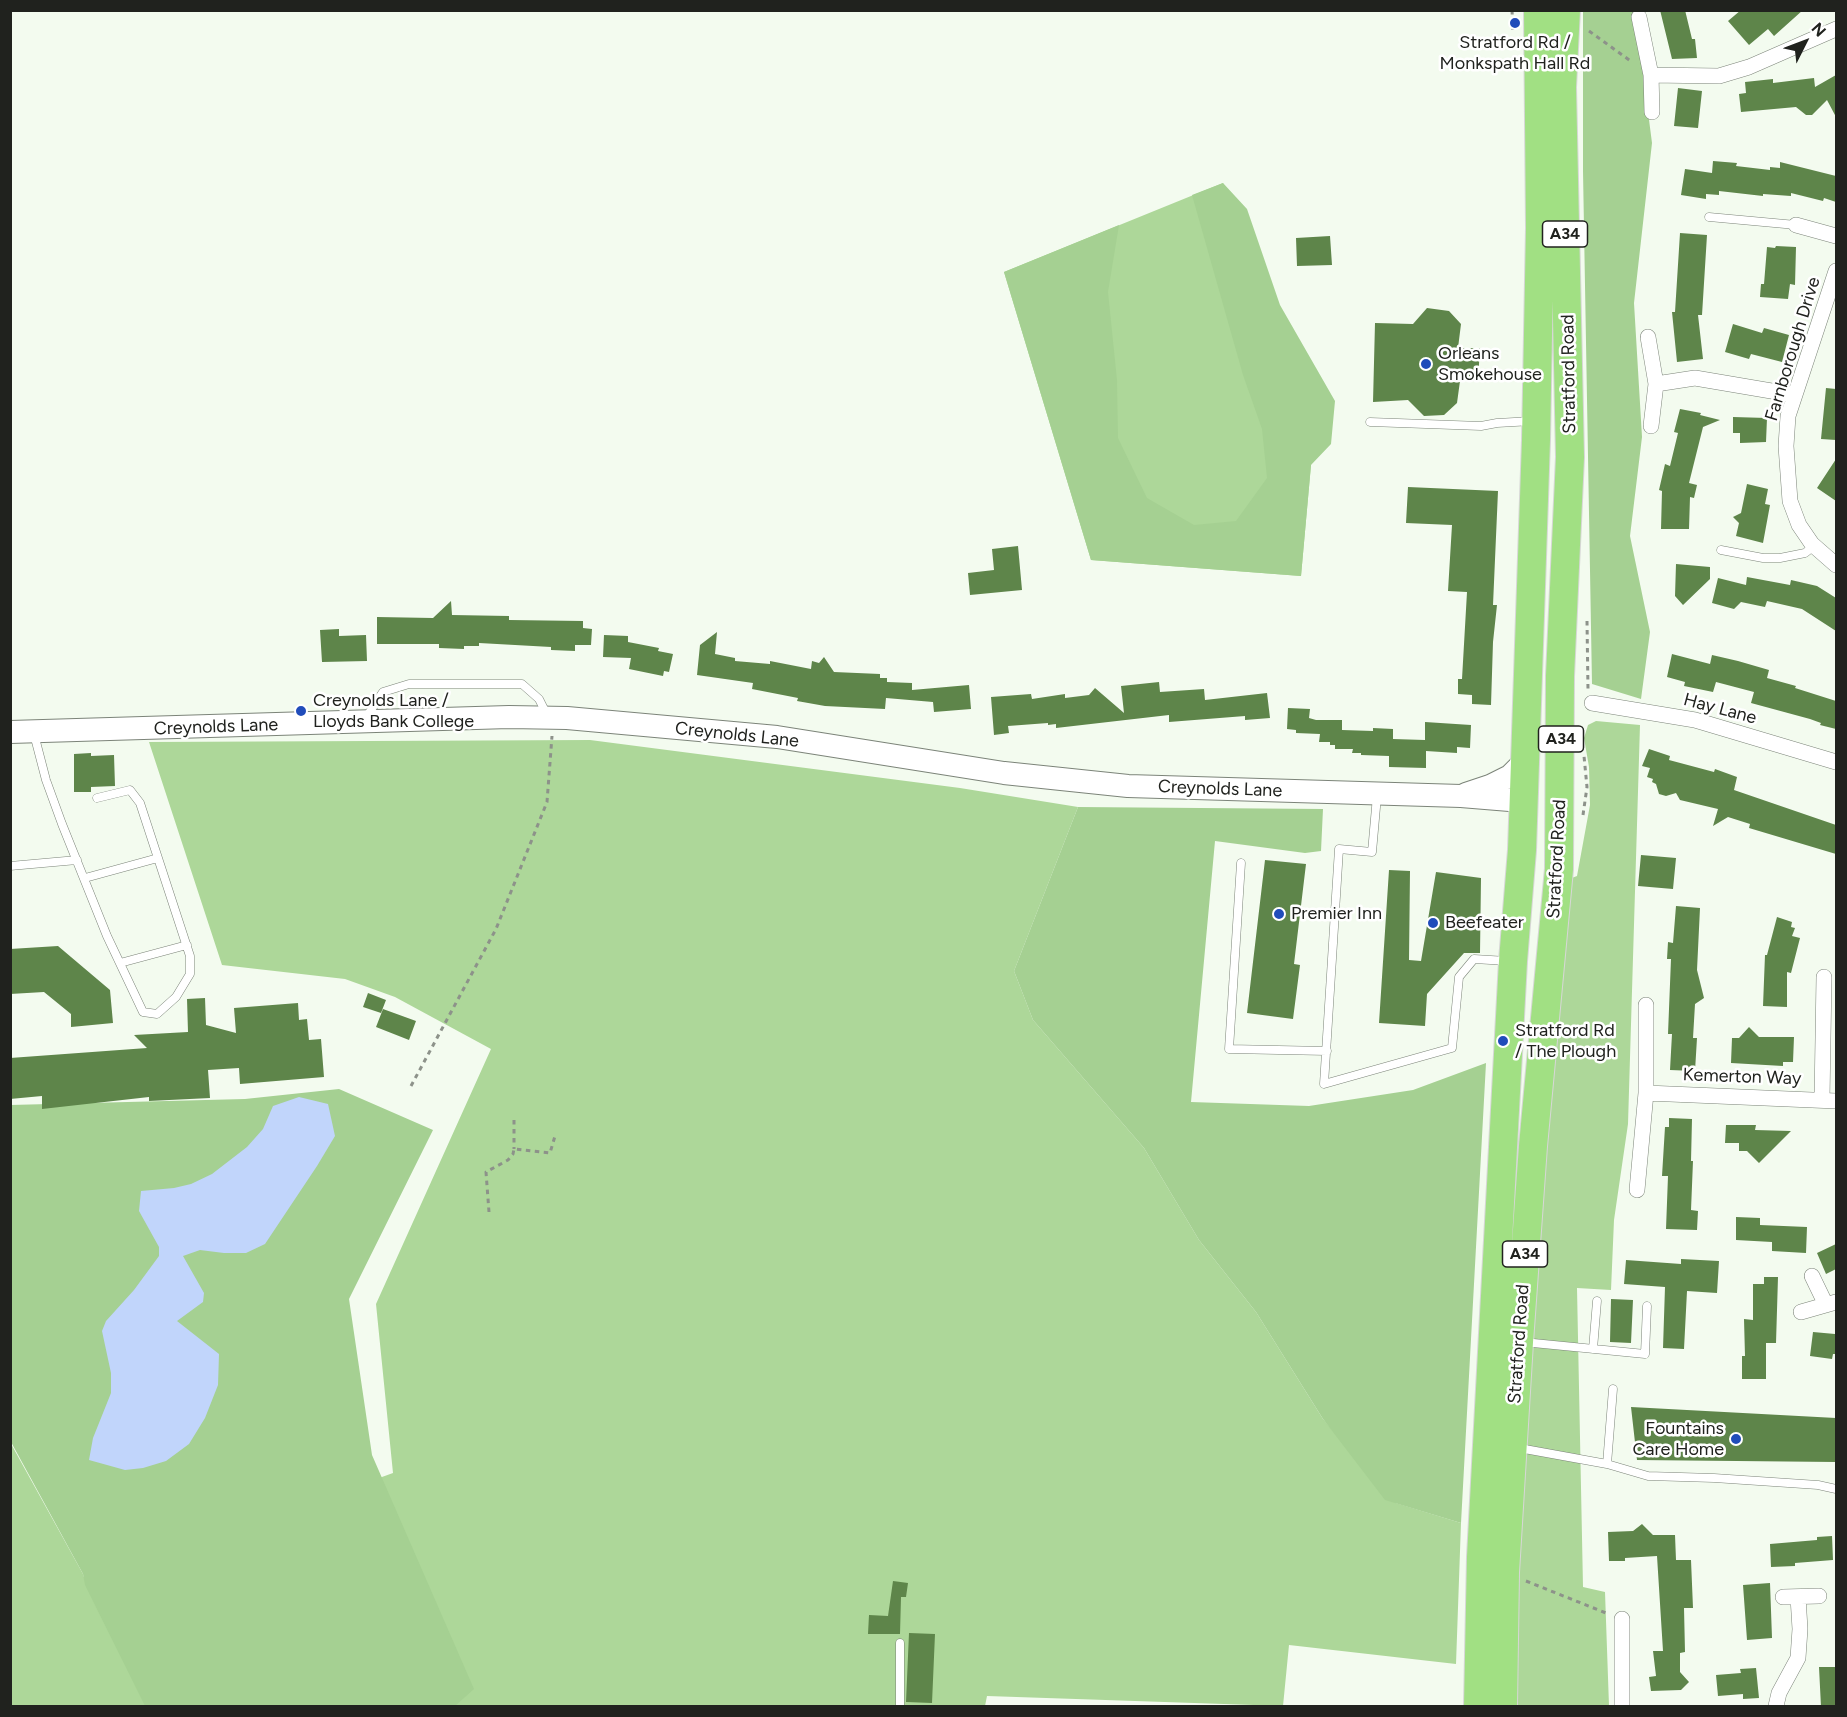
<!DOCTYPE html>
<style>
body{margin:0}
#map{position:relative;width:1847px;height:1717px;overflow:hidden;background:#f3fbef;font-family:Figtree,sans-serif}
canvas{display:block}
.frame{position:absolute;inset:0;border:12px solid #20221e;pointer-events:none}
.north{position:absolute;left:1775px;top:12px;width:60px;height:60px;-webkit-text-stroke:4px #fff;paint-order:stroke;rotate:48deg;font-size:16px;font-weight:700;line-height:24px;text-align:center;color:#20221e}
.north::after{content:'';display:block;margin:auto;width:21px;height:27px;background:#20221e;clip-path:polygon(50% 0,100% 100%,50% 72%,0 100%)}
</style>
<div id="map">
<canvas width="1847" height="1717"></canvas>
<div class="frame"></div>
<div class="north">N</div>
</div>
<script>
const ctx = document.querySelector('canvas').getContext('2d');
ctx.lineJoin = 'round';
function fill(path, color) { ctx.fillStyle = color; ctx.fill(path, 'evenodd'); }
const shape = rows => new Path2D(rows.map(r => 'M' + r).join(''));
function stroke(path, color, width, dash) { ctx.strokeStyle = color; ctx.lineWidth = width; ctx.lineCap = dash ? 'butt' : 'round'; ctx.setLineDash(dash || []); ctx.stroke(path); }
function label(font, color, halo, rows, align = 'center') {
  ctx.font = font + ' Figtree,sans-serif'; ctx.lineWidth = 5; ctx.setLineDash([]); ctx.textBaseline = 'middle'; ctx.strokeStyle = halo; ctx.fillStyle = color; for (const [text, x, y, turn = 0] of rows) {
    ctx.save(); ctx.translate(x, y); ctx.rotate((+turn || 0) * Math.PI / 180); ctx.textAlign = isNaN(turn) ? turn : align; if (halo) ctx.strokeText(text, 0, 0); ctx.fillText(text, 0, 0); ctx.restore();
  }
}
const green = shape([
 [1223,183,1311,465,1301,576,1091,560,1004,272],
 [1596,721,1640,725,1628,1124,1614,1220,1611,1290,1577,1288,1583,1587,1605,1592,1609,1706,1514,1706,1517,1543,1551,1071,1569,879,1577,876,1590,805,1589,767,1584,738,1588,725],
 [590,740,960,788,1078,807,1014,971,1033,1020,1144,1148,1199,1240,1256,1312,1323,1419,1396,1503,1461,1523,1456,1664,1289,1645,1283,1706,987,1696,985,1706,11,1706,10,1442,83,1574,86,1584,393,1473,376,1304,491,1049,395,997,345,979,222,965,149,742]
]);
const forest = shape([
 [1583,11,1635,11,1652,143,1634,303,1642,437,1630,536,1650,632,1641,699,1592,684,1583,171],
 [1223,183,1247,209,1280,305,1335,401,1331,444,1311,465,1301,576,1091,560,1004,272,1119,225,1108,292,1117,380,1118,438,1147,498,1194,525,1236,521,1267,478,1262,429,1243,375,1192,195],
 [1078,807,1323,809,1321,851,1305,853,1215,841,1191,1102,1309,1106,1413,1090,1486,1063,1461,1523,1385,1500,1323,1419,1256,1312,1199,1240,1144,1148,1033,1020,1014,971],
 [339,1089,433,1130,349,1299,372,1455,474,1689,455,1706,145,1706,85,1585,83,1574,11,1442,10,1105,245,1099]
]);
const water = shape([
 [299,1097,328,1104,335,1136,317,1166,265,1244,246,1253,224,1253,200,1250,183,1256,204,1293,203,1302,177,1321,219,1354,218,1385,205,1418,189,1444,166,1461,143,1468,125,1470,89,1460,93,1438,111,1393,111,1373,102,1331,106,1321,134,1290,159,1256,159,1247,139,1211,141,1191,174,1188,191,1184,212,1174,247,1147,263,1129,273,1106]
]);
const building = shape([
 [1660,10,1685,10,1692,39,1695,39,1697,58,1672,59],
 [1741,10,1803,10,1774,36,1768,29,1749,45,1728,21],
 [1836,75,1836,117,1827,100,1812,115,1806,115,1796,107,1741,112,1739,94,1746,93,1745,82,1773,79,1773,83,1814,78,1815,87],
 [1678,88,1702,91,1698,128,1674,126],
 [1713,161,1737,163,1736,166,1770,170,1770,167,1780,168,1780,162,1836,176,1836,202,1824,198,1823,201,1791,193,1791,196,1763,194,1763,196,1719,191,1719,195,1706,194,1706,199,1681,195,1685,169,1712,173],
 [1680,233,1707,235,1702,315,1698,315,1703,359,1677,362,1672,312,1675,312],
 [1330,236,1332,265,1297,266,1296,238],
 [1776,246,1796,247,1795,285,1790,284,1788,299,1760,297,1761,284,1764,284,1767,247,1775,248],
 [1427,308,1449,311,1461,324,1458,348,1480,348,1478,380,1460,381,1457,403,1444,415,1424,416,1408,400,1373,402,1375,323,1413,324],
 [1733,324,1762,333,1764,328,1789,335,1782,362,1751,354,1749,359,1725,352],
 [1826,388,1836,389,1836,440,1821,439],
 [1680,409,1701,413,1700,415,1720,420,1703,427,1689,483,1697,485,1694,498,1690,497,1689,529,1661,529,1662,491,1659,490,1665,464,1670,466,1678,433,1674,432],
 [1733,417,1767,418,1766,442,1740,443,1740,433,1733,433],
 [1836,459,1836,501,1817,488],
 [1747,484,1768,489,1765,504,1770,505,1763,543,1736,536,1739,523,1733,517,1741,513],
 [1408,487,1498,491,1493,605,1497,605,1493,642,1491,705,1472,704,1472,695,1458,694,1458,679,1462,679,1467,592,1448,591,1452,525,1406,523],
 [1018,546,1022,590,970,595,968,573,994,570,992,549],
 [1676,564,1710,567,1710,579,1683,605,1675,596],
 [1747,577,1790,585,1791,580,1817,586,1836,598,1836,631,1802,609,1767,601,1765,607,1741,602,1734,609,1712,603,1718,578,1746,585],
 [451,601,452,615,509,616,509,620,583,621,583,628,592,629,591,645,575,645,575,651,551,650,551,647,479,643,479,646,464,646,464,649,439,648,439,644,377,644,377,617,433,618],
 [339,629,339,636,366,635,367,661,322,662,320,630],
 [717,632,715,654,735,658,735,661,770,664,770,661,811,669,812,661,819,663,824,657,834,672,880,674,880,678,887,678,887,682,912,683,912,690,969,685,971,709,934,712,933,702,886,698,885,709,825,706,797,701,798,698,752,689,753,683,697,675,700,645],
 [604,635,628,636,628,642,659,648,658,651,673,654,669,672,664,671,663,676,629,669,631,658,603,657],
 [1672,654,1710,664,1712,655,1738,661,1769,670,1767,678,1796,686,1795,688,1836,701,1836,729,1820,725,1821,723,1810,719,1751,703,1754,692,1716,682,1713,692,1684,686,1685,682,1667,677],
 [1159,682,1160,692,1204,689,1205,700,1267,693,1270,718,1245,720,1245,716,1169,722,1169,715,1056,728,1056,724,1048,725,1048,723,1008,726,1009,733,994,735,991,697,1031,694,1032,699,1065,694,1065,698,1089,695,1095,688,1124,713,1121,686],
 [1288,708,1310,709,1309,718,1316,720,1342,720,1342,730,1373,731,1373,728,1393,729,1393,739,1425,740,1425,722,1471,725,1470,748,1457,747,1457,753,1426,751,1426,768,1389,767,1389,756,1361,755,1361,753,1352,753,1353,749,1335,749,1335,745,1330,745,1330,742,1319,742,1320,734,1296,733,1296,730,1287,729],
 [1649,749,1670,756,1669,760,1714,772,1715,769,1737,777,1734,790,1836,825,1836,854,1749,828,1750,824,1728,817,1713,826,1718,809,1680,800,1676,793,1666,796,1659,794,1656,784,1652,782,1653,779,1647,777,1650,768,1642,766],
 [91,753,91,756,114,755,115,786,91,787,91,792,74,792,74,754],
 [1641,855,1676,858,1673,889,1638,886],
 [1265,860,1306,864,1294,964,1300,965,1293,1019,1247,1013],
 [1389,870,1410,871,1409,960,1421,961,1436,872,1481,878,1480,953,1464,953,1427,994,1425,1026,1379,1023],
 [1676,906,1700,908,1697,970,1704,998,1695,1004,1693,1038,1697,1038,1695,1071,1670,1070,1672,1034,1668,1034,1671,959,1667,959,1668,942,1673,943],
 [1777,917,1792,922,1791,927,1795,928,1792,936,1800,938,1791,973,1787,972,1787,1007,1763,1006,1765,955,1767,955],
 [58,946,110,990,113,1023,71,1027,71,1014,44,992,10,994,10,949],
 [368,993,386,1000,381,1013,363,1007],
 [205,998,206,1025,236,1033,234,1008,298,1003,299,1020,307,1019,309,1040,321,1039,324,1077,240,1084,239,1068,208,1070,210,1098,149,1101,149,1097,42,1109,42,1096,10,1099,10,1058,147,1048,134,1035,188,1032,187,999],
 [383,1009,416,1021,409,1040,376,1027],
 [1749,1027,1759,1037,1794,1037,1793,1062,1783,1062,1783,1066,1731,1063,1732,1038,1739,1038],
 [1669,1118,1692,1119,1691,1161,1693,1161,1691,1210,1698,1211,1697,1230,1666,1229,1668,1176,1662,1176,1665,1127,1669,1127],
 [1726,1125,1756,1125,1755,1130,1791,1131,1759,1163,1747,1151,1739,1151,1739,1143,1725,1143],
 [1736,1217,1760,1218,1760,1225,1807,1227,1806,1253,1772,1251,1772,1242,1736,1240],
 [1836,1244,1836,1269,1826,1274,1817,1253],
 [1681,1259,1719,1261,1717,1293,1687,1291,1684,1349,1663,1348,1665,1287,1624,1284,1626,1260,1681,1264],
 [1764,1277,1778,1277,1776,1343,1766,1343,1766,1379,1742,1379,1742,1356,1745,1356,1744,1319,1753,1320,1753,1284,1764,1284],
 [1611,1299,1633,1300,1631,1343,1610,1342],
 [1813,1332,1835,1334,1836,1354,1833,1354,1832,1359,1810,1356],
 [1631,1407,1836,1418,1836,1462,1637,1460],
 [1642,1524,1653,1535,1675,1535,1676,1560,1691,1560,1693,1608,1684,1608,1685,1652,1680,1653,1680,1672,1689,1682,1681,1690,1651,1691,1649,1677,1656,1676,1653,1651,1663,1651,1657,1556,1625,1558,1625,1561,1609,1561,1608,1532,1633,1531],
 [1832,1536,1833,1560,1795,1563,1795,1566,1771,1567,1770,1544,1817,1540,1817,1537],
 [893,1581,908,1583,906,1597,901,1597,900,1634,868,1634,869,1615,888,1616],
 [1770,1583,1772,1638,1747,1640,1743,1585],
 [909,1633,935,1634,932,1703,906,1702],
 [1819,1667,1836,1667,1836,1707,1821,1707],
 [1756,1668,1759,1698,1743,1699,1743,1694,1718,1696,1716,1675,1741,1673,1740,1669]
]);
const path = shape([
 [1512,10,1513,30],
 [1589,31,1632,62],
 [1587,621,1588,690],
 [1583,815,1587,787,1584,756],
 [411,1086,496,929,547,802,552,736],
 [514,1120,514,1149],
 [489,1212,486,1172,508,1160,513,1154,514,1149,550,1153,555,1136],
 [1526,1581,1606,1613]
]);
const lane = shape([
 [1709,217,1796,225],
 [1370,422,1481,426,1497,423,1532,421],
 [1721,550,1763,558,1780,558,1805,553,1814,546],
 [365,719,383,692,409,684,522,684,539,699,547,715],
 [34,734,46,780,62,824,107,936,143,1012,157,1014,176,997,190,974,190,956,140,803,130,790,97,798],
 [1377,796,1372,852,1339,849,1324,1084,1452,1048,1459,977,1474,959,1507,961],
 [1241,863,1229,1049,1327,1051],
 [10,866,77,860],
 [85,878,158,858],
 [120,963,187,945],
 [1523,1342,1645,1354,1647,1306],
 [1593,1349,1597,1301],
 [1519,1448,1607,1464,1648,1476,1714,1478,1818,1485,1836,1489],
 [1607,1464,1613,1389],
 [900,1643,900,1706]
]);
const street = shape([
 [1639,17,1651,75],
 [1652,112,1651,75,1719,76,1749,67,1836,29],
 [1796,225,1836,236],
 [1836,271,1788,416,1786,446,1790,501,1799,525,1812,544,1836,565],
 [1648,337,1656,384,1695,378,1795,395],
 [1651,426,1656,384],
 [1592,703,1695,720,1836,762],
 [1646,1005,1646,1093,1836,1101],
 [1822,1099,1824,977],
 [1637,1190,1646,1093],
 [1812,1276,1826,1305],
 [1801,1312,1836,1302],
 [1783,1597,1819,1596],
 [1622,1706,1622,1619],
 [1776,1706,1779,1693,1798,1658,1800,1629,1798,1597]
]);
const secondary = shape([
 [10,732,509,717,567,718,777,737,1004,773,1128,786,1461,796,1522,801],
 [1466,794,1490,786,1510,776,1524,762]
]);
const highway = shape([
 [1478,1706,1481,1557,1513,961,1522,850,1536,440,1540,228,1538,10],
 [1503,1706,1505,1572,1519,1342,1533,1146,1559,869,1560,676,1570,457,1562,87,1566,10]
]);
const markers = [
 [1515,23,6,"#204cba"],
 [1426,364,6,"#204cba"],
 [301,711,6,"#204cba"],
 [1279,914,6,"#204cba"],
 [1433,923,6,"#204cba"],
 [1503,1041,6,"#204cba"],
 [1736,1439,6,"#204cba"]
];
const shields = [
 [1565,234,45],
 [1561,739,45],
 [1525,1254,45]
];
const shieldNames = [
 ["A34",1565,234],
 ["A34",1561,739],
 ["A34",1525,1254]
];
const poiNames = [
 ["Stratford Rd /",1515,43,"center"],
 ["Monkspath Hall Rd",1515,64,"center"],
 ["Orleans",1438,354],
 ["Smokehouse",1438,375],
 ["Creynolds Lane /",313,701],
 ["Lloyds Bank College",313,722],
 ["Premier Inn",1291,914],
 ["Beefeater",1445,923],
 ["Stratford Rd",1515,1031],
 ["/ The Plough",1515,1052],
 ["Fountains",1724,1429,"right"],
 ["Care Home",1724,1450,"right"]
];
const streetNames = [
 ["Farnborough Drive",1793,349,-73],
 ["Stratford Road",1569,374,-91],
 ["Hay Lane",1720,709,15],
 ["Creynolds Lane",216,727,-2],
 ["Creynolds Lane",737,735,6],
 ["Creynolds Lane",1220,789,2],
 ["Stratford Road",1557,859,-87],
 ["Kemerton Way",1742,1077,2],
 ["Stratford Road",1519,1344,-86]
];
fill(green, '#add799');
fill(forest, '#a5d092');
fill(water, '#c1d5fb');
fill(building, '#5e854a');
stroke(lane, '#7c8479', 9);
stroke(street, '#7c8479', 16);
stroke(secondary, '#7c8479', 24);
stroke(highway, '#d7d7d6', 30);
stroke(path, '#8d928a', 3, [4.5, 4.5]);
stroke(lane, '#fff', 8);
stroke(street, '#fff', 15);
stroke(secondary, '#fff', 22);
stroke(highway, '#a1e083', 28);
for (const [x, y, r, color] of markers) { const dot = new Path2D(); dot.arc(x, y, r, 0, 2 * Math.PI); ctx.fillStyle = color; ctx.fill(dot); stroke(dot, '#fff', 2); }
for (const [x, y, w] of shields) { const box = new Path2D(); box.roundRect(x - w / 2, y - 13, w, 26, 4.5); ctx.fillStyle = '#fff'; ctx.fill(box); stroke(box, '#20221e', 1.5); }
label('bold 16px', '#20221e', null, shieldNames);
label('18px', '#20221e', '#fff', poiNames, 'left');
label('18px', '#20221e', '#fff', streetNames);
</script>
